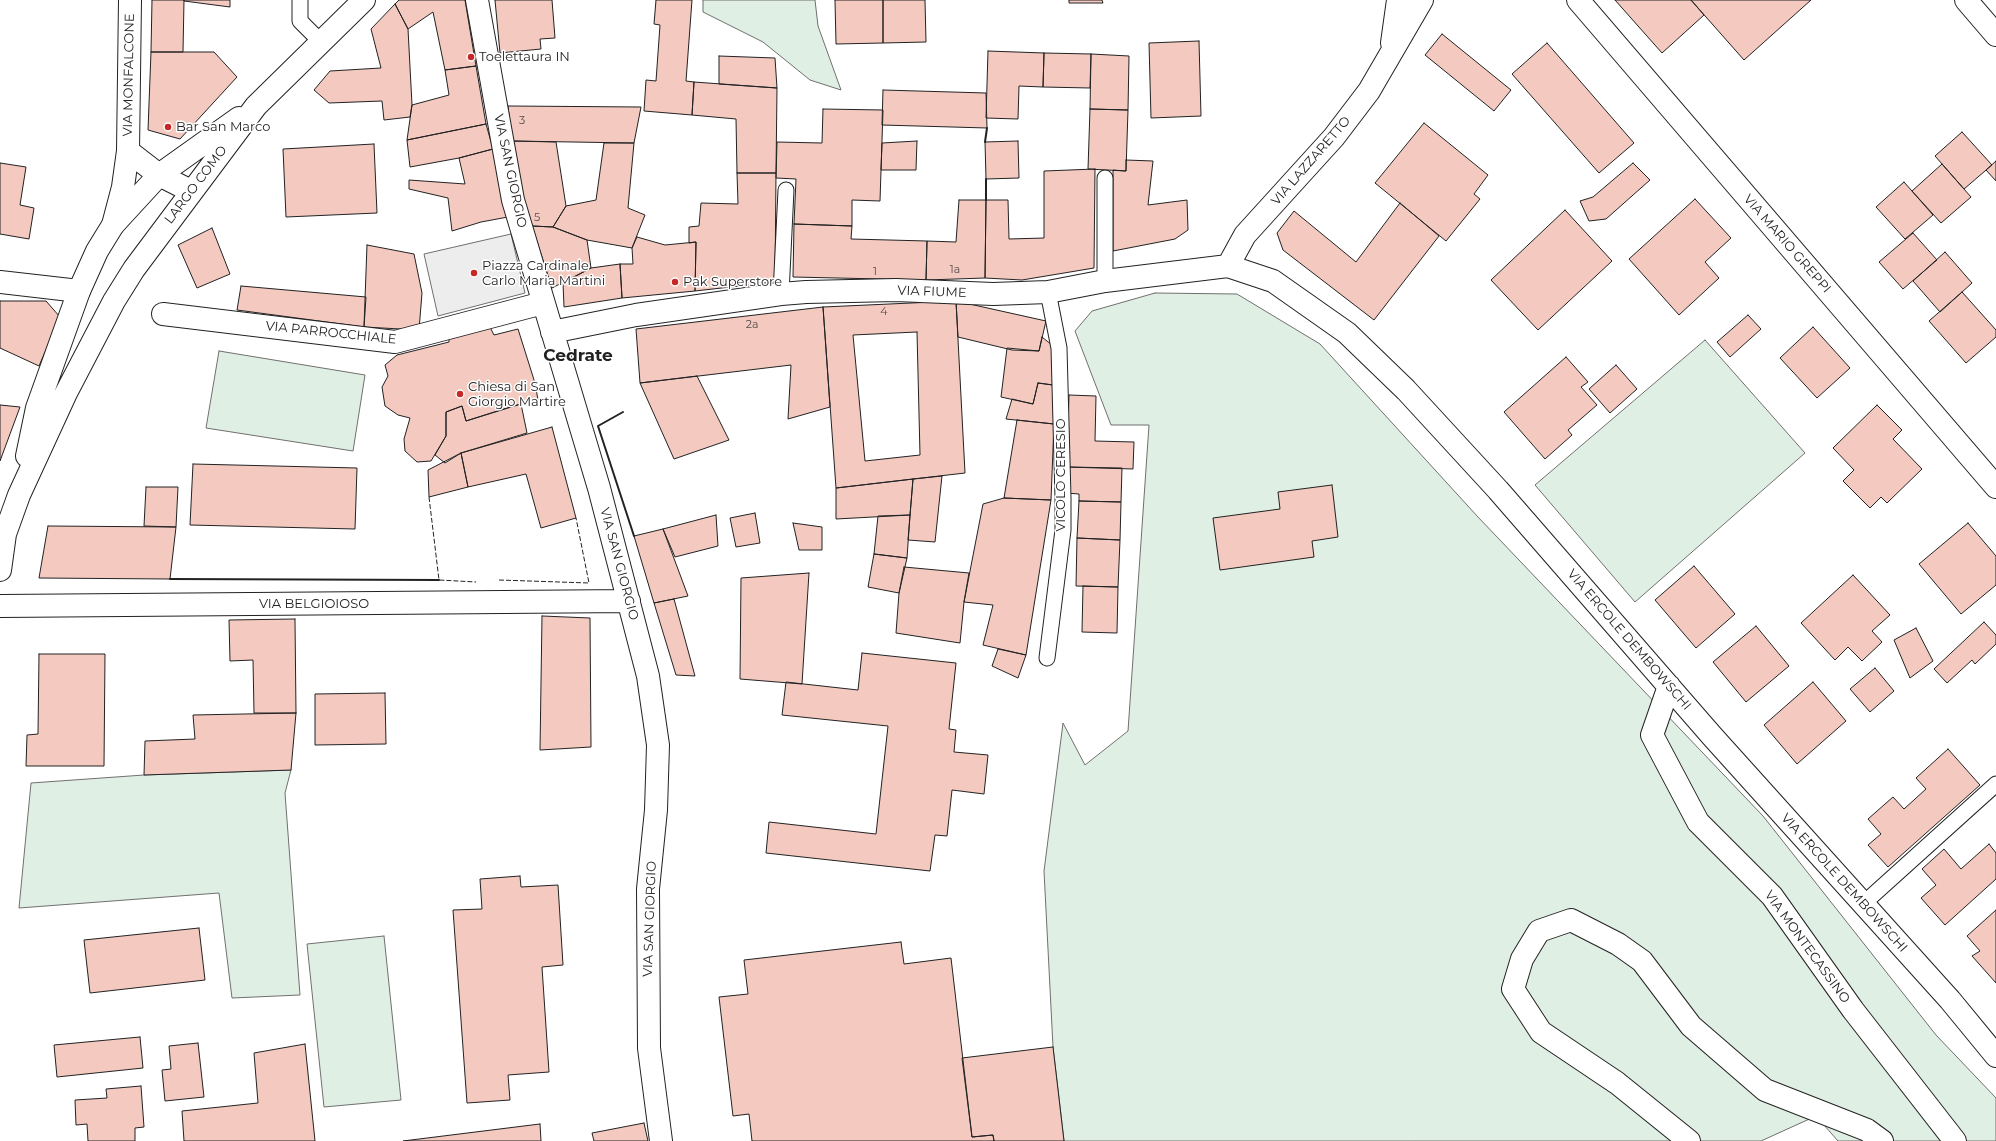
<!DOCTYPE html>
<style>
body{margin:0}
canvas{display:block;background:#fff}
</style>
<canvas width="1996" height="1141"></canvas>
<script>
const ctx = document.querySelector('canvas').getContext('2d');
ctx.lineJoin = 'round';
function fill(path, color) { ctx.fillStyle = color; ctx.fill(path, 'evenodd'); }
const shape = rows => new Path2D(rows.map(r => 'M' + r).join(''));
function stroke(path, color, width, dash) { ctx.strokeStyle = color; ctx.lineWidth = width; ctx.lineCap = dash ? 'butt' : 'round'; ctx.setLineDash(dash || []); ctx.stroke(path); }
function label(font, color, halo, rows, align = 'center') {
  ctx.font = font + ' Montserrat,sans-serif'; ctx.lineWidth = 3; ctx.setLineDash([]); ctx.textBaseline = 'middle'; ctx.strokeStyle = halo; ctx.fillStyle = color; for (const [text, x, y, turn = 0] of rows) {
    ctx.save(); ctx.translate(x, y); ctx.rotate((+turn || 0) * Math.PI / 180); ctx.textAlign = isNaN(turn) ? turn : align; if (halo) ctx.strokeText(text, 0, 0); ctx.fillText(text, 0, 0); ctx.restore();
  }
}
const green = shape([
 [703,0,815,0,818,26,841,90,810,80,763,42,703,12,703,0],
 [1155,293,1237,294,1320,344,1478,517,1763,816,1936,1035,1996,1098,1996,1141,1838,1141,1816,1116,1761,1141,1064,1141,1053,1047,1044,871,1063,723,1085,765,1128,731,1149,425,1111,425,1075,331,1092,311,1155,293],
 [1705,340,1805,453,1635,602,1535,485,1705,340],
 [219,351,365,375,353,451,206,428,219,351],
 [291,770,285,793,300,995,232,998,219,893,19,908,31,783,144,775,291,770],
 [384,936,401,1100,324,1107,307,944,384,936]
]);
const parking = shape([
 [511,234,525,293,438,316,424,254,511,234]
]);
const building = shape([
 [152,0,184,0,183,52,151,52,152,0],
 [184,0,230,0,230,7,184,1,184,0],
 [399,0,465,0,476,66,445,70,433,12,408,29,395,4,399,0],
 [495,0,552,0,555,38,540,39,541,49,500,53,495,0],
 [656,0,692,0,686,81,694,82,692,115,644,111,646,80,656,81,660,25,654,24,656,0],
 [835,0,883,0,883,43,836,44,835,0],
 [883,0,925,0,926,42,883,43,883,0],
 [1069,0,1102,0,1103,3,1069,3,1069,0],
 [1615,0,1691,0,1704,15,1662,53,1615,0],
 [1691,0,1811,0,1744,60,1691,0],
 [395,4,408,29,412,105,410,117,384,120,382,101,329,103,314,90,330,71,381,68,371,29,395,4],
 [1442,34,1511,90,1494,111,1425,55,1442,34],
 [1199,41,1201,116,1151,118,1149,43,1199,41],
 [1547,43,1634,143,1599,173,1512,74,1547,43],
 [988,51,1044,53,1043,87,1019,86,1018,119,986,118,988,51],
 [151,52,214,52,237,77,180,139,148,130,151,52],
 [1044,53,1091,54,1090,88,1043,87,1044,53],
 [1091,54,1129,56,1128,110,1090,109,1091,54],
 [719,56,775,58,777,88,719,84,719,56],
 [476,66,486,124,407,140,412,105,449,95,445,70,476,66],
 [694,82,777,88,776,173,737,173,736,119,692,115,694,82],
 [883,90,986,93,987,128,882,125,883,90],
 [508,106,641,107,634,143,512,141,508,106],
 [823,109,883,110,880,201,852,200,852,226,794,224,796,179,776,178,777,142,822,143,823,109],
 [1090,109,1128,110,1126,171,1088,169,1090,109],
 [1424,123,1488,175,1474,194,1480,199,1446,241,1375,183,1424,123],
 [486,124,493,149,459,158,410,167,407,140,486,124],
 [1962,132,1992,165,1964,189,1935,156,1962,132],
 [512,141,556,142,566,206,553,227,532,226,522,198,512,141],
 [917,141,916,170,881,170,882,143,917,141],
 [1018,141,1019,178,986,179,985,142,1018,141],
 [604,143,634,143,628,208,645,215,632,248,587,240,553,227,566,206,596,200,604,143],
 [374,144,377,213,286,217,283,149,374,144],
 [493,149,508,217,481,222,452,231,448,198,409,189,409,180,465,184,459,158,493,149],
 [1126,160,1153,161,1148,205,1187,200,1188,230,1175,239,1113,251,1113,170,1126,171,1126,160],
 [1996,161,1996,181,1986,170,1996,161],
 [0,163,26,167,20,205,34,208,29,239,0,234,0,163],
 [1633,163,1650,180,1606,219,1589,221,1580,201,1593,197,1633,163],
 [1942,164,1971,197,1941,223,1912,191,1942,164],
 [1095,169,1094,268,1022,280,985,278,986,200,1008,200,1009,239,1044,238,1044,171,1095,169],
 [737,173,776,173,775,282,695,291,696,242,689,243,689,227,699,226,701,203,738,204,737,173],
 [1904,182,1933,215,1905,239,1876,207,1904,182],
 [1695,199,1731,238,1705,262,1719,278,1679,315,1629,259,1695,199],
 [959,200,986,200,985,278,926,280,927,241,956,242,959,200],
 [1400,203,1439,236,1374,320,1283,250,1277,233,1294,211,1356,262,1400,203],
 [1565,210,1612,261,1538,330,1491,280,1565,210],
 [794,224,852,226,851,239,927,241,926,280,793,277,794,224],
 [532,226,553,227,587,240,591,268,552,288,532,226],
 [212,228,230,274,197,288,178,245,212,228],
 [1913,233,1937,260,1903,289,1879,262,1913,233],
 [637,237,665,245,696,242,695,291,622,298,620,264,633,264,632,248,637,237],
 [367,245,414,254,422,293,419,330,364,327,367,245],
 [1945,252,1972,283,1940,312,1913,281,1945,252],
 [620,264,622,298,564,307,563,283,591,268,620,264],
 [241,286,366,297,364,327,237,310,241,286],
 [1962,292,1996,330,1996,337,1966,363,1929,321,1962,292],
 [0,301,46,301,60,317,39,366,0,348,0,301],
 [956,301,965,473,836,488,823,307,956,301],
 [917,332,920,455,865,461,853,335,917,332],
 [956,301,1046,321,1039,351,1012,350,958,337,956,301],
 [823,307,830,407,788,419,791,365,640,383,636,329,823,307],
 [1748,315,1761,329,1730,357,1717,342,1748,315],
 [488,323,494,335,518,329,535,383,538,400,513,406,466,421,462,406,446,412,446,436,431,461,417,462,405,451,404,439,410,418,398,415,385,406,382,387,388,376,385,365,397,355,449,342,449,333,488,323],
 [1813,327,1850,368,1817,398,1780,358,1813,327],
 [1042,337,1052,345,1053,385,1038,383,1033,404,1001,397,1007,348,1039,351,1042,337],
 [1566,357,1588,382,1581,387,1597,405,1568,430,1572,435,1545,459,1504,412,1566,357],
 [1616,365,1637,389,1610,413,1589,389,1616,365],
 [697,376,729,440,674,459,640,383,697,376],
 [1038,383,1053,385,1054,424,1006,419,1012,399,1033,404,1038,383],
 [1069,395,1096,396,1095,441,1134,442,1133,469,1067,467,1069,395],
 [521,404,527,433,461,453,445,463,435,455,446,436,446,412,462,406,466,421,521,404],
 [0,405,20,407,0,461,0,405],
 [1877,405,1902,430,1893,439,1922,469,1887,503,1881,497,1870,508,1843,481,1854,470,1833,448,1877,405],
 [1017,420,1054,424,1051,500,1004,498,1017,420],
 [552,427,576,518,541,528,526,474,468,487,461,453,552,427],
 [461,453,468,487,429,497,428,470,461,453],
 [193,464,357,468,355,529,190,525,193,464],
 [1067,467,1122,468,1121,502,1079,501,1079,494,1066,493,1067,467],
 [942,476,935,542,908,540,913,479,942,476],
 [913,479,910,515,836,519,836,488,913,479],
 [1332,485,1338,537,1312,541,1314,557,1220,570,1213,518,1280,509,1278,492,1332,485],
 [146,487,178,487,176,527,144,526,146,487],
 [1004,498,1051,500,1026,655,983,645,993,605,964,602,983,504,1004,498],
 [1079,501,1121,502,1120,540,1077,538,1079,501],
 [755,513,760,543,736,547,730,518,755,513],
 [716,515,718,546,675,557,663,529,716,515],
 [910,515,907,558,874,554,878,516,910,515],
 [793,523,822,527,822,550,799,550,793,523],
 [1968,523,1996,556,1996,585,1961,614,1919,564,1968,523],
 [48,526,176,527,170,579,39,578,48,526],
 [663,529,688,596,654,603,634,536,663,529],
 [1077,538,1120,540,1118,587,1076,586,1077,538],
 [874,554,907,558,899,593,868,587,874,554],
 [1694,566,1735,614,1696,648,1655,600,1694,566],
 [904,567,969,573,964,602,960,643,896,633,899,593,904,567],
 [809,573,802,684,740,679,741,578,809,573],
 [1853,575,1890,615,1872,631,1882,642,1862,661,1848,647,1835,660,1801,623,1853,575],
 [1083,586,1118,587,1117,633,1082,632,1083,586],
 [674,599,695,676,676,675,654,603,674,599],
 [542,616,590,618,591,747,540,750,542,616],
 [295,619,296,713,254,713,253,660,230,661,229,620,295,619],
 [1984,622,1996,635,1996,644,1975,664,1972,660,1947,683,1934,669,1984,622],
 [1756,626,1789,666,1746,702,1713,662,1756,626],
 [1916,628,1933,661,1910,678,1894,640,1916,628],
 [998,649,1026,655,1018,678,992,666,998,649],
 [862,653,956,663,949,729,956,730,954,752,988,755,984,794,952,790,947,836,935,835,930,871,766,853,769,822,876,834,888,726,782,715,786,682,858,690,862,653],
 [39,654,105,654,104,766,26,766,27,735,38,734,39,654],
 [1875,668,1894,691,1870,712,1850,689,1875,668],
 [1813,682,1846,721,1797,764,1764,725,1813,682],
 [385,693,386,744,315,745,315,694,385,693],
 [296,713,291,770,144,775,145,741,195,739,193,715,296,713],
 [1948,749,1980,785,1888,867,1868,845,1881,834,1868,819,1893,797,1904,809,1926,789,1916,778,1948,749],
 [1989,844,1996,853,1996,879,1945,925,1921,898,1936,885,1922,869,1944,849,1961,869,1989,844],
 [520,876,521,887,558,885,563,965,542,967,549,1072,508,1075,510,1100,467,1103,453,910,482,909,480,879,520,876],
 [1996,910,1996,983,1972,956,1980,951,1967,936,1996,910],
 [199,928,205,980,90,993,84,940,199,928],
 [901,942,904,964,951,958,972,1137,993,1135,994,1141,752,1141,749,1114,733,1116,719,997,748,994,744,960,901,942],
 [140,1037,143,1068,57,1077,54,1045,140,1037],
 [198,1043,204,1097,165,1101,162,1070,171,1069,169,1046,198,1043],
 [305,1044,315,1141,184,1141,182,1111,258,1103,254,1053,305,1044],
 [1053,1047,1064,1141,994,1141,993,1135,972,1137,962,1058,1053,1047],
 [141,1086,144,1127,135,1128,135,1141,88,1141,87,1124,76,1125,75,1100,107,1098,106,1089,141,1086],
 [644,1123,648,1141,594,1141,592,1133,644,1123],
 [540,1124,541,1141,403,1141,540,1124]
]);
const lane = shape([
 [300,0,300,21,321,42],
 [1105,178,1105,281],
 [781,294,786,190],
 [1047,658,1063,530,1063,498,1059,348,1048,292],
 [1863,904,1996,784]
]);
const street = shape([
 [130,0,128,151,159,175,191,191],
 [477,0,513,200,599,488,648,676,658,745,656,810,648,889,649,1048,661,1141],
 [1578,0,1996,487],
 [1966,0,1996,35],
 [1392,43,1398,0],
 [113,225,123,187,128,151],
 [1228,266,1245,235,1334,137,1369,91,1422,0],
 [0,282,79,291],
 [163,314,395,342,543,303],
 [552,332,636,315,781,294,806,292,896,290,993,294,1048,292,1105,281,1228,266,1273,281,1347,333,1406,390,1498,490,1712,736,1950,1000,1996,1056],
 [0,606,629,601],
 [1669,686,1652,735,1698,822,1772,896,1853,1010,1955,1141],
 [1689,1141,1617,1083,1541,1032,1513,989,1522,959,1539,931,1571,920,1618,944,1642,961,1691,1026,1765,1090,1867,1130,1882,1141]
]);
const secondary = shape([
 [27,456,37,408,79,291,97,251,113,225,159,175,239,118],
 [0,570,5,534,19,495,66,393,114,301,134,269,256,106,364,0]
]);
const fence = shape([
 [429,497,439,580,476,582],
 [499,580,589,583,576,518]
]);
const wall = shape([
 [985,142,987,128],
 [986,200,986,179],
 [623,412,598,426,634,536],
 [170,579,439,580]
]);
const markers = [
 [471,57,4,"#c62828"],
 [168,127,4,"#c62828"],
 [474,273,4,"#c62828"],
 [675,282,4,"#c62828"],
 [460,394,4,"#c62828"]
];
const numberNames = [
 ["3",522,121],
 ["5",537,218],
 ["1a",955,270],
 ["1",875,272],
 ["4",884,312],
 ["2a",752,325]
];
const poiNames = [
 ["Toelettaura IN",479,57],
 ["Bar San Marco",176,127],
 ["Piazza Cardinale",482,266],
 ["Carlo Maria Martini",482,281],
 ["Pak Superstore",683,282],
 ["Chiesa di San",468,387],
 ["Giorgio Martire",468,402]
];
const streetNames = [
 ["VIA MONFALCONE",129,75,-89],
 ["VIA LAZZARETTO",1311,161,-49],
 ["VIA SAN GIORGIO",510,171,78],
 ["LARGO COMO",196,185,-53],
 ["VIA MARIO GREPPI",1787,244,49],
 ["VIA FIUME",932,292,2],
 ["VIA PARROCCHIALE",331,333,6],
 ["VICOLO CERESIO",1061,475,-90],
 ["VIA SAN GIORGIO",619,564,75],
 ["VIA BELGIOIOSO",314,604],
 ["VIA ERCOLE DEMBOWSCHI",1629,640,49],
 ["VIA ERCOLE DEMBOWSCHI",1844,883,48],
 ["VIA SAN GIORGIO",650,919,-88],
 ["VIA MONTECASSINO",1807,947,54]
];
const districtNames = [
 ["Cedrate",578,356]
];
fill(green, '#e0efe3');
stroke(green, '#6f6f6f', 1);
fill(parking, '#ededed');
stroke(parking, '#6f6f6f', 1);
fill(building, '#f3c9c0');
stroke(building, '#222', 1);
stroke(lane, '#222', 17);
stroke(street, '#222', 24);
stroke(secondary, '#222', 24);
stroke(lane, '#fff', 15);
stroke(street, '#fff', 22);
stroke(secondary, '#fff', 22);
stroke(fence, '#222', 1, [5, 2]);
stroke(wall, '#222', 2);
for (const [x, y, r, color] of markers) { const dot = new Path2D(); dot.arc(x, y, r, 0, 2 * Math.PI); ctx.fillStyle = color; ctx.fill(dot); stroke(dot, '#fff', 1.5); }
label('11px', '#564c4a', null, numberNames);
label('13px', '#222', '#fff', poiNames, 'left');
label('13px', '#222', '#fff', streetNames);
label('bold 17px', '#222', '#fff', districtNames);
</script>
